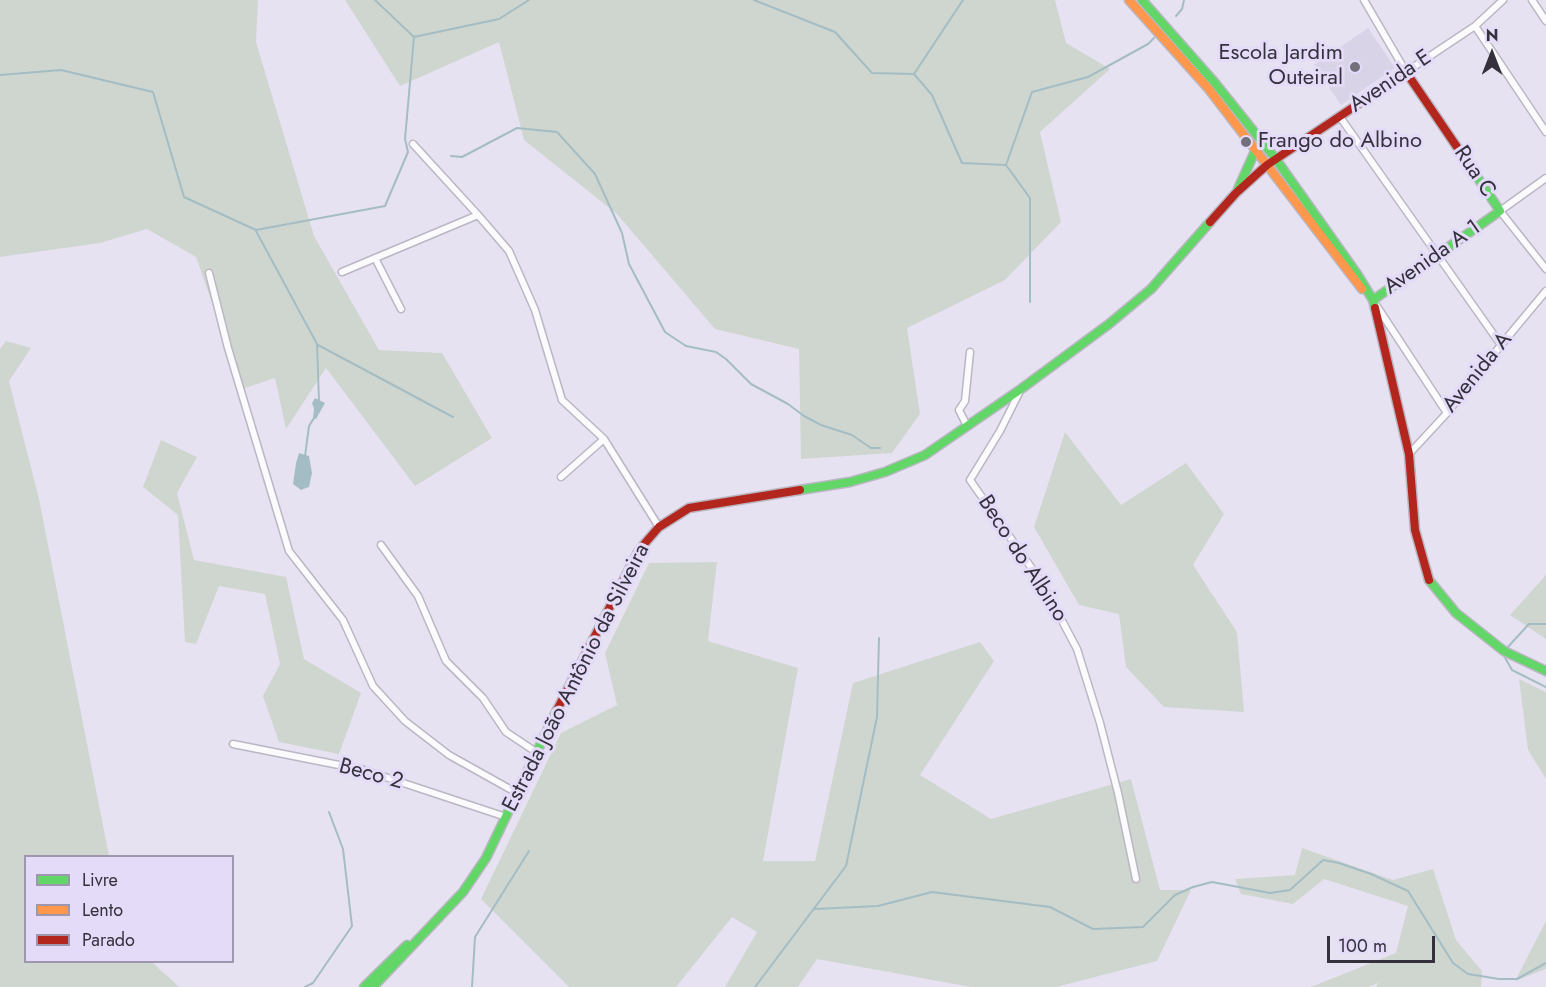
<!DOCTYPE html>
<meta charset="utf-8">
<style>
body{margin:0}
#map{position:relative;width:1546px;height:987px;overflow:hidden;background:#e7e2f2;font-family:Jost,sans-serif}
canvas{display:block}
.legend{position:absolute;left:24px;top:855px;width:210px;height:108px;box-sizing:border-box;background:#e4dbf9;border:2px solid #9e97ad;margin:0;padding:8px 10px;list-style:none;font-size:18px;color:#34313c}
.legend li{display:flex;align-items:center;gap:12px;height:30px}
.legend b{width:30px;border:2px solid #9e97ad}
.north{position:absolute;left:1462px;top:24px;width:60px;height:60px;-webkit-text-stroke:4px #e4dbf9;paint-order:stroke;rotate:0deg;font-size:16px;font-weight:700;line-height:24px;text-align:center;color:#34313c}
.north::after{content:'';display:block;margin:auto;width:21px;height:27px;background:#34313c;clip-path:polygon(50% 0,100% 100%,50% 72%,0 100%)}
.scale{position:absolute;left:1327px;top:936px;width:108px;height:27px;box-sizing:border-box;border:3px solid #34313c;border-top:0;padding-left:8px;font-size:18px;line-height:21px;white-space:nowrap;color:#34313c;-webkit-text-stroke:4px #e4dbf9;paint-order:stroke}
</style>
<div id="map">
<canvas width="1546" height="987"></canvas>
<ul class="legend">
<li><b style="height:8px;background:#63d668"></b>Livre</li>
<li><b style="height:8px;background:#ff974d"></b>Lento</li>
<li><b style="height:8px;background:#b3261e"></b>Parado</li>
</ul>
<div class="north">N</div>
<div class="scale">100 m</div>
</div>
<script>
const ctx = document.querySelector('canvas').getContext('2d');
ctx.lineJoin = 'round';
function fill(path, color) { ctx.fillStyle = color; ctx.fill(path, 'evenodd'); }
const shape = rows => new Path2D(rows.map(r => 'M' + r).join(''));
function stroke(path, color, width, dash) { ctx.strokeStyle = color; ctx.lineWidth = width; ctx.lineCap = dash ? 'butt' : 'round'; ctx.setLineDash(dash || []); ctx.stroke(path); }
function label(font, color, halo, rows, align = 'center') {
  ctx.font = font + ' Jost,sans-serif'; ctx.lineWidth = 6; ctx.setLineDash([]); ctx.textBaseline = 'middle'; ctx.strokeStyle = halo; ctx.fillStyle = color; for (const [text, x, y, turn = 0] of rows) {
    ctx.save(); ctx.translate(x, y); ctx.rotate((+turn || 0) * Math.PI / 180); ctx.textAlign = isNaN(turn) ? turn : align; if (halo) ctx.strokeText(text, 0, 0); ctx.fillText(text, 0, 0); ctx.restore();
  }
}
const education = shape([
 [1368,28,1395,68,1341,105,1314,65]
]);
const green = shape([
 [0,0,258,0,256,42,314,236,379,350,442,353,492,438,415,486,326,368,286,429,275,378,242,389,196,257,147,229,100,243,0,257],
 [345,0,1055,0,1066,43,1110,69,1040,132,1061,222,1005,280,907,328,920,414,892,453,801,459,799,349,715,329,617,214,524,140,499,42,400,86],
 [6,341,31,348,9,381,39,499,109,856,26,856,26,962,152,962,179,987,0,987,0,349],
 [1065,432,1121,505,1186,463,1224,514,1193,565,1237,632,1244,712,1164,707,1126,667,1119,614,1079,605,1034,527],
 [161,440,197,457,177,493,194,560,286,577,304,659,361,693,339,754,279,742,263,696,280,664,265,594,219,586,196,644,185,642,178,515,143,487],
 [717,562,708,641,798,668,763,861,815,861,853,683,980,642,994,661,920,775,991,819,1131,779,1160,890,1191,890,1157,961,1056,987,971,987,817,959,798,987,725,987,757,932,732,917,676,987,569,987,481,899,561,733,617,705,605,653,649,563],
 [1546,575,1546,639,1510,615],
 [1519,679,1546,692,1546,779,1528,750],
 [1302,848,1393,880,1433,869,1456,940,1482,971,1481,987,1376,987,1378,983,1369,987,1311,987,1396,953,1408,906,1324,879,1293,904,1241,894,1235,879,1295,875],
 [1546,921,1546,969,1515,981]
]);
const water = shape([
 [315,398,325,403,316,419,313,418,314,409,312,403],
 [299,453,309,456,312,473,309,487,301,490,293,484,296,463]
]);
const stream = shape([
 [754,0,835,32,872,73,914,74,932,95,962,163,1006,165,1030,198,1030,302],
 [1176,16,1182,9,1184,0],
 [414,37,499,19,529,0],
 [914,74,963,0],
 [0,75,61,70,153,92,184,197,256,230,385,206,408,152,405,139,414,37,375,0],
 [451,156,462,157,517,128,557,132,595,174,622,233,629,264,665,332,686,346,716,352,726,359,751,384,788,404,804,416,821,425,852,435,871,448,880,448],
 [1006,165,1032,92,1088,77,1148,44,1154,38],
 [256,231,317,344,319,401],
 [318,345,453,417],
 [305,456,309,426,314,418],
 [1506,649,1529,624,1546,624],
 [1503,654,1512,670,1546,687],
 [815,909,878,906,932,892,1050,907,1093,929,1143,927,1175,895,1193,887,1212,882,1270,893,1290,890,1323,860,1339,863,1371,874,1408,891,1453,963,1468,974,1499,979,1517,979,1546,963],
 [305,987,313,983,352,926,343,849,329,812],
 [472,987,475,937,529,851],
 [755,987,846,866,877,717,879,638]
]);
const street = shape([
 [1364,0,1406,72,1475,26,1503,0],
 [1532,0,1546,21],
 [1475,26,1546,132],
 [1340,117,1501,345],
 [413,144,478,215,509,251,535,310,562,400,604,439,659,527],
 [1546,178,1500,211,1546,269],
 [375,258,401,309],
 [342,272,478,215],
 [209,273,228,348,289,551,343,620,373,686,405,721,449,755,517,793],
 [1376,305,1447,413],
 [1020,391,1000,431,970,480,1042,583,1077,649,1100,723,1118,793,1136,879],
 [967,426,959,410,965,401,970,352],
 [1409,454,1447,413,1501,345,1546,291],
 [561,477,604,439],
 [381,545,418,596,446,661,483,698,506,732,536,752],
 [233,744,364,770,506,817]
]);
const fast = shape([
 [1142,0,1215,83,1275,158,1357,274,1373,300,1375,308],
 [1238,189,1256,149],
 [1373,300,1500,211,1459,150],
 [800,490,850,482,885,472,925,455,1021,389,1109,324,1151,289,1210,222],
 [1429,580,1456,613,1504,651,1546,671],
 [364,987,407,945],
 [373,987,463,892,486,858,557,710]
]);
const slow = shape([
 [1129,0,1208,88,1362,289]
]);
const jam = shape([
 [1210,222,1236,193,1267,165,1406,72,1459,150],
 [1375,308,1409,454,1415,530,1429,580],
 [557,710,639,550,659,527,689,508,800,490]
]);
const markers = [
 [1355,67,6,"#736f7c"],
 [1246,142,6,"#736f7c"]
];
const poiNames = [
 ["Escola Jardim",1343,54],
 ["Outeiral",1343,79],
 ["Frango do Albino",1258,142,"left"]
];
const streetNames = [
 ["Avenida E",1391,82,-34],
 ["Rua C",1474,172,56],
 ["Avenida A 1",1433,258,-35],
 ["Avenida A",1478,373,-51],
 ["Beco do Albino",1022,559,57],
 ["Estrada João Antônio da Silveira",577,678,-63],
 ["Beco 2",371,775,15]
];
fill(education, '#d8d3e6');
fill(green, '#cfd6cf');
fill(water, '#a4bdc4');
stroke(stream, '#a4bdc4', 2);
stroke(street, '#bab7c3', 9);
stroke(fast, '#bab7c3', 11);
stroke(slow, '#bab7c3', 11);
stroke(jam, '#bab7c3', 11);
stroke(street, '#fbfbfd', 6);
stroke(fast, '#63d668', 8);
stroke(slow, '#ff974d', 8);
stroke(jam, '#b3261e', 8);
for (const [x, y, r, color] of markers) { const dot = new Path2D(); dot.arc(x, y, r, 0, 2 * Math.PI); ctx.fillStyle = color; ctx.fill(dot); stroke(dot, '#e4dbf9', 2); }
label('22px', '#34313c', '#e4dbf9', poiNames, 'right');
label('22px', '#34313c', '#e4dbf9', streetNames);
</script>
